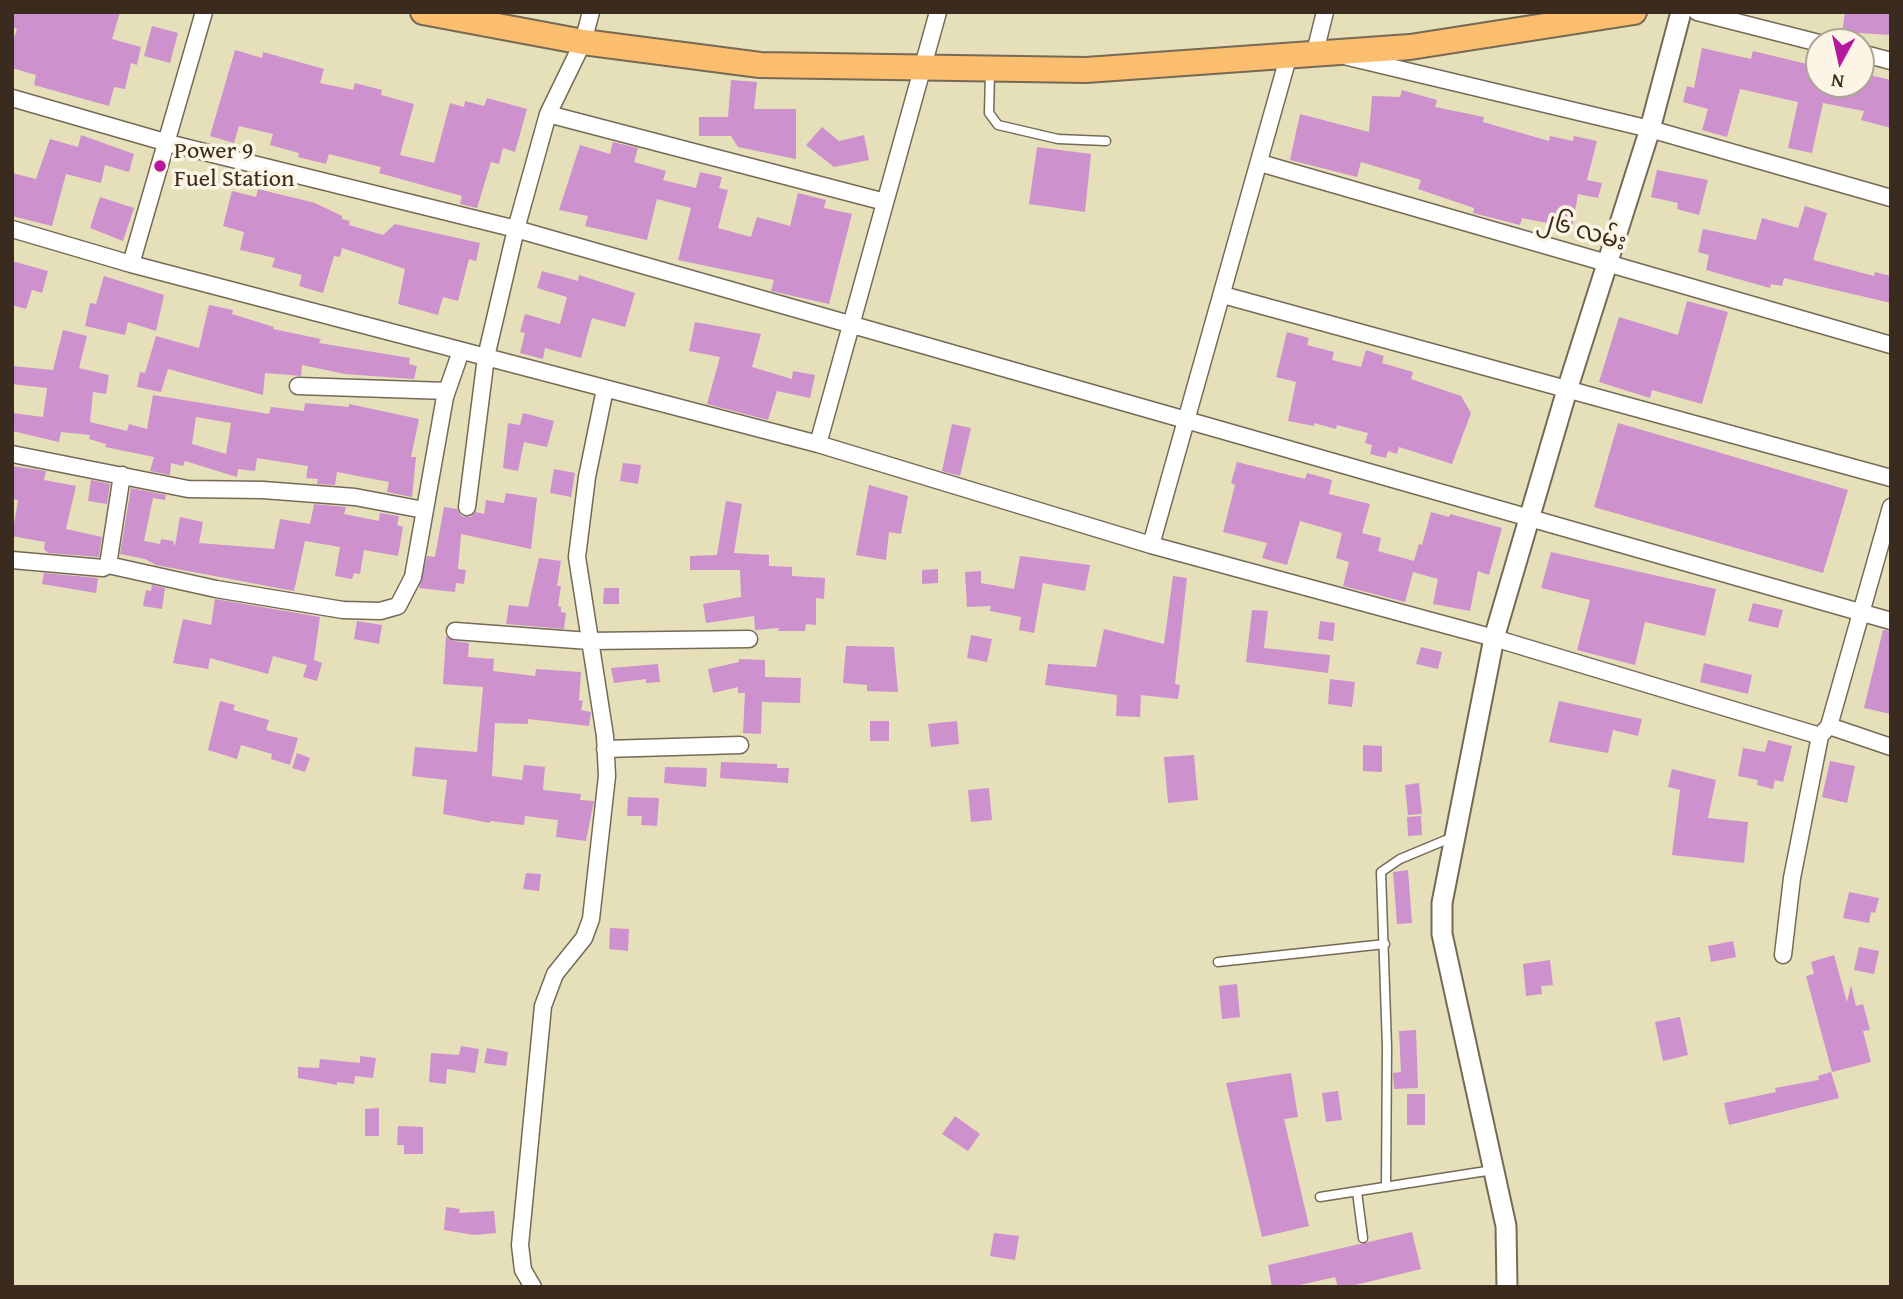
<!DOCTYPE html>
<meta charset="utf-8">
<style>
body{margin:0}
#map{position:relative;width:1903px;height:1299px;overflow:hidden;background:#e5dfba;font-family:"Gentium Book Plus",serif}
canvas{display:block}
.frame{position:absolute;inset:0;border:14px solid #3b2a1e;pointer-events:none}
.north{position:absolute;left:1805px;top:28px;width:70px;height:70px;box-sizing:border-box;background:#fcf5e5;border:2px solid #afa495;border-radius:50%;rotate:188deg;font-size:19px;font-weight:700;line-height:28px;text-align:center;color:#3b2a1e}
.north::after{content:'';display:block;margin:auto;width:24px;height:32px;background:#b5179e;clip-path:polygon(50% 0,100% 100%,50% 72%,0 100%)}
</style>
<div id="map">
<canvas width="1903" height="1299"></canvas>
<div class="frame"></div>
<div class="north">N</div>
</div>
<script>
const ctx = document.querySelector('canvas').getContext('2d');
ctx.lineJoin = 'round';
function fill(path, color) { ctx.fillStyle = color; ctx.fill(path, 'evenodd'); }
const shape = rows => new Path2D(rows.map(r => 'M' + r).join(''));
function stroke(path, color, width, dash) { ctx.strokeStyle = color; ctx.lineWidth = width; ctx.lineCap = dash ? 'butt' : 'round'; ctx.setLineDash(dash || []); ctx.stroke(path); }
function label(font, color, halo, rows, align = 'center') {
  ctx.font = font + ' "Gentium Book Plus","Noto Sans Myanmar",serif'; ctx.lineWidth = 7; ctx.setLineDash([]); ctx.textBaseline = 'middle'; ctx.strokeStyle = halo; ctx.fillStyle = color; for (const [text, x, y, turn = 0] of rows) {
    ctx.save(); ctx.translate(x, y); ctx.rotate((+turn || 0) * Math.PI / 180); ctx.textAlign = isNaN(turn) ? turn : align; if (halo) ctx.strokeText(text, 0, 0); ctx.fillText(text, 0, 0); ctx.restore();
  }
}
const building = shape([
 [12,12,120,12,112,39,141,47,137,65,131,63,125,89,114,87,109,106,34,85,36,75,12,68,12,43,17,29,12,27],
 [1845,12,1891,12,1891,35,1842,32],
 [152,26,178,33,170,63,144,56],
 [1702,48,1751,59,1753,51,1819,67,1819,84,1861,84,1861,73,1891,80,1891,128,1861,120,1864,111,1823,103,1812,153,1788,148,1798,102,1740,89,1727,137,1702,130,1708,109,1683,102,1687,86,1694,88],
 [235,50,262,58,263,52,324,69,320,83,353,90,355,83,382,90,381,95,414,104,400,155,434,163,450,103,464,107,465,101,484,106,487,98,527,109,515,152,503,148,499,164,491,162,477,208,460,204,462,196,379,173,381,167,329,154,326,164,298,157,299,153,270,145,273,134,239,126,234,143,210,136],
 [731,80,757,82,754,109,796,109,796,159,738,147,731,136,699,136,699,117,728,117],
 [1402,90,1437,100,1435,107,1484,117,1483,122,1549,141,1550,136,1573,141,1574,136,1597,141,1587,180,1602,183,1598,198,1578,194,1572,228,1522,218,1520,225,1473,213,1474,208,1418,189,1421,180,1361,162,1357,177,1290,160,1300,114,1369,132,1372,96,1400,97],
 [822,127,839,141,864,135,869,160,834,167,806,145],
 [81,135,134,154,129,172,105,165,101,183,66,174,52,226,12,216,12,173,36,179,50,139,78,147],
 [613,142,638,148,634,162,666,171,663,180,696,188,700,172,722,177,719,188,728,190,718,228,751,237,757,217,790,226,798,193,826,200,824,208,852,214,829,304,771,291,774,280,678,260,691,208,657,199,647,240,585,226,588,216,559,210,580,145,610,154],
 [1037,147,1091,154,1085,212,1029,204],
 [1657,170,1708,180,1699,215,1677,209,1678,203,1651,197],
 [258,189,315,203,342,216,342,219,350,221,349,225,383,235,395,224,480,243,476,261,469,259,458,301,443,297,438,315,398,304,405,269,342,248,340,257,334,256,323,293,299,286,302,275,272,267,275,258,240,250,244,232,223,226,232,191,256,197],
 [100,197,134,208,123,241,90,228],
 [1805,206,1827,213,1813,260,1874,276,1875,272,1891,276,1891,303,1784,278,1782,286,1771,284,1770,288,1706,270,1709,255,1698,252,1703,229,1756,240,1762,218,1798,228],
 [12,261,48,271,42,293,32,290,26,309,12,305],
 [542,271,578,281,579,275,635,293,625,327,592,318,581,358,545,348,543,359,520,353,525,333,520,332,525,314,560,324,567,297,537,288],
 [104,276,164,295,156,331,128,322,125,335,85,326,90,303,96,304],
 [1687,301,1728,312,1702,404,1652,390,1650,398,1599,382,1619,317,1678,335],
 [209,305,233,310,232,314,274,327,273,329,321,339,319,343,410,358,409,364,417,366,414,379,345,374,302,365,301,376,265,373,263,395,168,369,161,392,137,387,140,372,145,373,156,336,199,348],
 [695,322,761,334,752,367,792,379,793,371,815,375,810,398,777,391,768,420,707,404,720,357,689,351],
 [63,330,87,336,79,368,109,375,106,394,93,392,90,422,127,431,129,424,147,429,153,395,269,414,271,407,304,411,305,403,349,407,349,404,419,419,411,457,416,457,412,497,387,492,389,482,337,472,335,485,317,484,318,479,306,478,308,466,257,458,255,471,238,469,237,477,185,461,183,466,171,463,170,475,150,471,154,457,105,447,106,444,89,439,90,435,61,432,59,442,12,431,12,413,43,417,47,388,12,384,12,366,53,370],
 [196,417,231,423,226,454,192,444],
 [1287,332,1309,338,1307,345,1334,352,1332,360,1361,367,1366,350,1384,356,1382,363,1413,372,1411,379,1461,396,1471,413,1452,464,1399,447,1397,454,1388,451,1386,458,1370,454,1372,445,1365,443,1368,433,1337,425,1336,429,1314,423,1314,426,1288,421,1296,382,1276,377],
 [523,413,554,421,547,447,524,442,518,471,503,468,508,423,520,425],
 [1618,423,1848,490,1823,573,1594,507],
 [952,424,971,428,960,476,942,471],
 [1237,462,1305,479,1307,473,1332,480,1329,494,1370,504,1362,533,1381,538,1378,551,1414,561,1419,544,1422,545,1431,512,1449,517,1450,514,1502,528,1489,575,1478,571,1470,611,1433,604,1438,579,1413,572,1405,602,1343,586,1349,562,1336,558,1342,533,1300,521,1287,565,1262,558,1267,543,1223,532,1235,485,1231,483],
 [623,463,641,465,638,484,620,481],
 [12,466,46,471,44,480,76,486,66,529,102,537,99,557,48,553,44,549,45,542,12,536,18,500,12,499],
 [554,469,575,473,571,497,550,493],
 [91,480,110,484,107,504,88,501],
 [869,485,908,496,901,534,889,532,886,560,856,555],
 [131,488,166,495,165,500,153,498,144,541,160,544,161,539,173,541,175,546,180,517,203,522,199,543,274,549,280,519,310,524,314,504,346,507,344,514,379,521,380,513,399,516,397,525,403,527,398,556,364,550,360,574,354,573,352,579,335,576,340,547,305,541,294,591,156,565,145,559,120,554],
 [506,493,537,498,531,549,461,534,458,569,466,570,464,584,456,583,455,592,419,588,427,556,435,557,444,507,457,509,461,516,470,517,476,512,484,514,486,500,504,503],
 [726,501,742,504,734,553,769,555,769,566,792,567,792,576,825,578,824,599,816,598,816,625,806,624,805,631,778,631,779,628,755,630,754,616,706,623,703,604,741,597,740,570,690,570,690,556,717,555],
 [1551,552,1716,589,1705,636,1645,622,1635,665,1577,650,1590,600,1541,588],
 [1020,556,1090,565,1085,591,1043,583,1034,633,1019,630,1021,617,990,611,991,606,967,607,965,572,981,571,981,583,1014,589],
 [539,558,561,561,557,586,561,586,558,606,561,607,561,612,566,613,564,629,506,624,509,605,528,607],
 [938,569,938,583,922,584,922,570],
 [44,573,98,578,96,593,42,584],
 [1173,576,1187,578,1175,684,1180,685,1178,699,1141,695,1140,717,1116,716,1117,695,1045,685,1048,664,1096,667,1104,629,1164,644],
 [152,585,165,588,162,609,143,606,146,590,151,591],
 [604,588,619,588,619,604,603,604],
 [215,599,320,617,314,660,322,663,317,681,303,677,307,665,273,656,268,674,210,658,208,669,173,663,183,619,211,625],
 [1753,603,1783,610,1778,628,1748,621],
 [1252,610,1268,611,1264,648,1330,655,1328,673,1246,662],
 [357,621,382,625,379,644,354,639],
 [1320,621,1335,623,1333,641,1318,639],
 [1883,630,1891,631,1891,714,1864,708],
 [971,635,992,639,987,662,967,658],
 [446,636,454,641,469,643,468,657,494,659,493,671,535,676,536,669,581,672,579,700,583,701,581,710,591,712,589,726,528,719,528,724,495,723,492,776,522,780,524,765,545,767,543,790,581,794,580,800,594,801,586,841,556,837,558,820,525,816,524,825,490,821,490,823,443,814,447,780,412,776,415,747,477,752,483,687,443,684],
 [846,646,894,647,898,692,867,691,867,685,843,683],
 [1421,647,1442,652,1438,669,1416,664],
 [739,659,765,660,765,677,801,678,800,703,762,702,761,734,743,733,745,693,738,693,738,687,713,693,708,669,739,662],
 [1704,663,1752,675,1748,694,1700,682],
 [658,664,660,682,646,683,646,679,614,683,611,668],
 [1330,679,1355,682,1352,707,1328,704],
 [220,701,235,705,233,710,269,720,266,730,298,738,290,765,271,759,272,754,241,745,237,759,208,750],
 [1559,701,1642,719,1638,736,1613,730,1608,753,1549,742],
 [870,721,889,721,889,741,870,741],
 [957,721,959,744,931,747,928,724],
 [1768,740,1792,746,1783,782,1775,780,1773,789,1757,785,1758,780,1738,776,1743,748,1765,752],
 [1363,745,1382,746,1382,772,1363,771],
 [297,753,310,758,305,772,292,768],
 [1194,755,1198,800,1168,803,1164,757],
 [1830,761,1855,766,1847,803,1822,797],
 [721,762,777,764,777,768,789,768,788,783,720,778],
 [665,767,707,768,706,787,664,783],
 [1672,769,1716,780,1708,818,1748,822,1744,863,1672,855,1680,790,1668,787],
 [1419,783,1422,814,1408,815,1405,785],
 [989,788,992,820,971,822,968,790],
 [628,797,659,798,657,826,641,825,642,816,627,816],
 [1421,816,1422,835,1408,836,1407,817],
 [1408,870,1412,923,1397,924,1393,872],
 [526,873,541,874,539,891,523,889],
 [1849,892,1879,898,1875,913,1871,912,1869,923,1843,918],
 [610,928,629,929,628,951,609,949],
 [1733,941,1736,957,1711,962,1708,946],
 [1859,947,1879,951,1874,974,1854,970],
 [1834,955,1847,1002,1851,985,1856,1006,1863,1004,1870,1030,1863,1031,1871,1062,1832,1072,1806,976,1814,974,1811,962],
 [1550,960,1553,985,1541,986,1542,994,1526,996,1523,964],
 [1237,984,1240,1017,1222,1019,1219,986],
 [1680,1017,1688,1055,1663,1061,1655,1022],
 [1416,1030,1418,1088,1394,1089,1393,1073,1401,1072,1399,1031],
 [461,1046,479,1049,475,1073,447,1069,446,1084,429,1082,431,1053,459,1055],
 [487,1048,508,1052,506,1066,484,1063],
 [360,1056,376,1058,373,1078,355,1076,354,1084,337,1082,337,1085,298,1078,298,1067,319,1068,320,1059,360,1063],
 [1831,1072,1839,1098,1729,1125,1724,1103,1776,1092,1775,1088,1819,1080,1818,1076],
 [1291,1073,1298,1117,1284,1119,1309,1226,1262,1237,1226,1083],
 [1338,1091,1342,1120,1326,1122,1322,1093],
 [1407,1094,1425,1094,1425,1125,1407,1125],
 [379,1108,379,1136,365,1136,365,1109],
 [955,1116,980,1134,968,1151,942,1134],
 [398,1126,423,1127,423,1154,404,1154,404,1145,397,1145],
 [446,1207,460,1209,459,1213,494,1211,496,1233,474,1235,444,1230],
 [1412,1232,1421,1269,1347,1287,1338,1287,1335,1277,1291,1287,1272,1287,1268,1265],
 [994,1233,1019,1236,1015,1260,990,1256]
]);
const service = shape([
 [990,73,989,113,998,125,1058,139,1106,141],
 [1218,962,1385,944],
 [1386,1187,1387,1047,1381,872,1400,859,1453,837],
 [1357,1192,1363,1238],
 [1320,1197,1493,1170]
]);
const minor = shape([
 [1697,12,1819,43],
 [1861,53,1891,61],
 [1314,56,1325,12],
 [1348,57,1650,129,1891,198],
 [12,98,168,143,516,229,1891,621],
 [548,114,885,202],
 [1260,163,1891,345],
 [12,229,131,264,818,444,1151,545,1494,638,1820,736,1829,726,1891,507],
 [131,264,204,12],
 [1223,295,1891,478],
 [298,386,447,391],
 [818,444,938,12],
 [12,454,188,489,263,490,355,497,424,510],
 [467,507,486,357,516,229,548,114,583,42,591,12],
 [1151,545,1288,58],
 [12,560,103,568,108,565,122,475],
 [108,565,216,589,343,610,380,611,398,606,413,577,445,397,461,351],
 [455,631,589,641,749,639],
 [1829,726,1891,747],
 [605,749,740,745],
 [1783,955,1792,878,1820,736],
 [533,1287,523,1270,520,1245,543,1006,555,974,584,938,591,919,607,776,605,736,577,557,587,477,605,389]
]);
const tertiary = shape([
 [1507,1287,1506,1226,1442,934,1442,903,1494,638,1567,390,1650,129,1681,12]
]);
const primary = shape([
 [423,12,583,42,760,65,1086,70,1410,47,1634,12]
]);
const markers = [
 [160,166,7,"#b5179e"]
];
const poiNames = [
 ["Power 9",174,152],
 ["Fuel Station",174,180]
];
const streetNames = [
 ["၂၆ လမ်း",1582,232,16]
];
fill(building, '#cd92ce');
stroke(service, '#766955', 11);
stroke(minor, '#766955', 19);
stroke(tertiary, '#766955', 23);
stroke(primary, '#766955', 28);
stroke(service, '#fff', 8);
stroke(minor, '#fff', 16);
stroke(tertiary, '#fff', 19);
stroke(primary, '#fbbe6e', 24);
for (const [x, y, r, color] of markers) { const dot = new Path2D(); dot.arc(x, y, r, 0, 2 * Math.PI); ctx.fillStyle = color; ctx.fill(dot); stroke(dot, '#fcf5e5', 2.5); }
label('24px', '#3b2a1e', '#fcf5e5', poiNames, 'left');
label('24px', '#3b2a1e', '#fcf5e5', streetNames);
</script>
